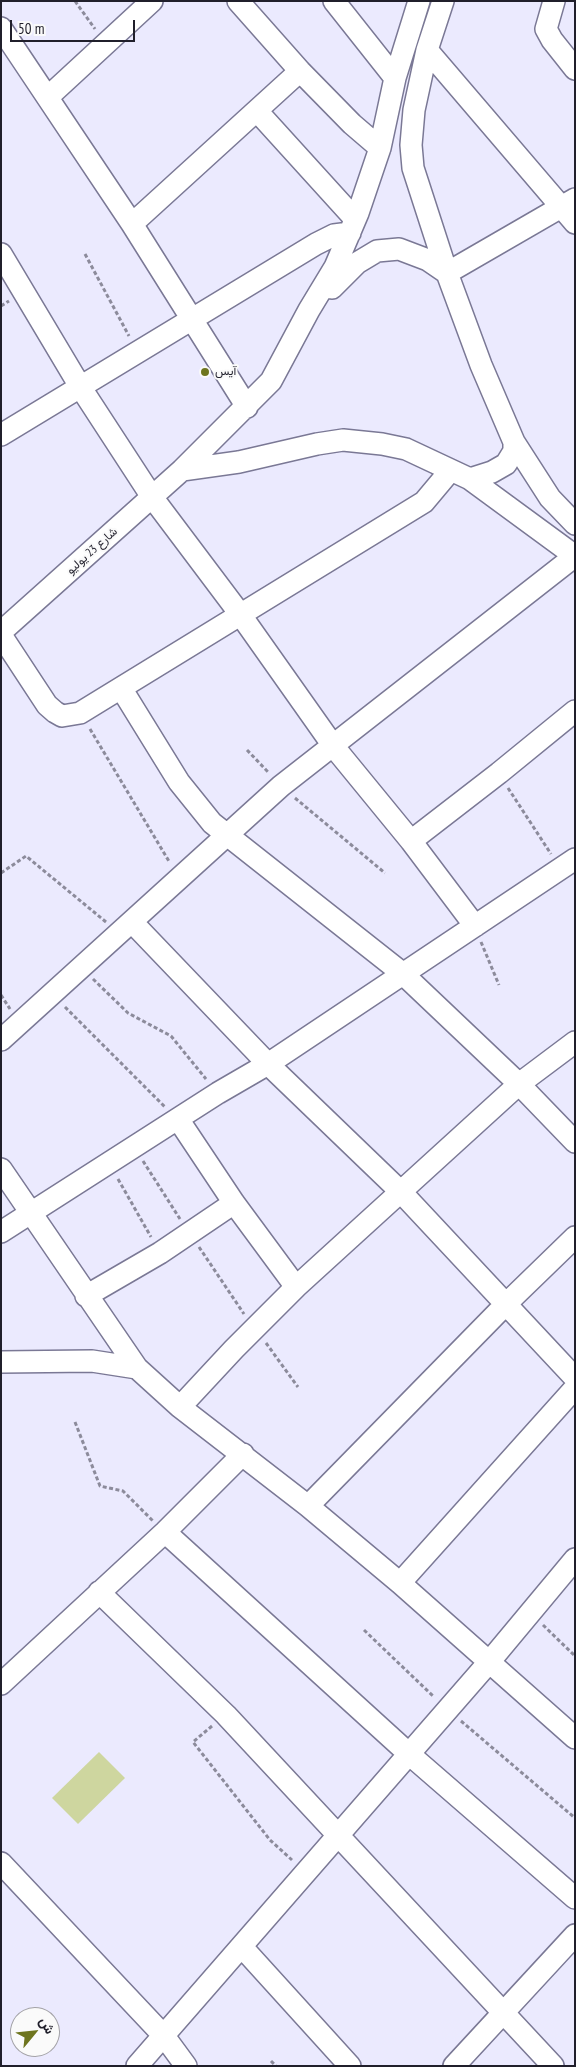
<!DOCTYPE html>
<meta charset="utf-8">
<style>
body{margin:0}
#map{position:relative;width:576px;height:2067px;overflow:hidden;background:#ebeafe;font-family:"PT Sans Narrow",Vazirmatn,sans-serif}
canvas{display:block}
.frame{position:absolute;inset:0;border:2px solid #201f2b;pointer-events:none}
.north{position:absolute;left:10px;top:2007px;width:50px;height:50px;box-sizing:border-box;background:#fafafa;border:1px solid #a3a2a7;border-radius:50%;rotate:62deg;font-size:14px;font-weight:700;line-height:20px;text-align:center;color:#201f2b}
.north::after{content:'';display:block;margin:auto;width:18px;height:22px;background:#6e751e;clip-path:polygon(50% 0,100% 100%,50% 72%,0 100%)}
.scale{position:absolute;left:10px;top:20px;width:125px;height:22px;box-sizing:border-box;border:2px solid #201f2b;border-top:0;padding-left:6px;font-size:15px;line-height:18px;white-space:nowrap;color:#201f2b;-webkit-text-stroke:4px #fafafa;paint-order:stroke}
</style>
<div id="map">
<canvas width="576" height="2067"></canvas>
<div class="frame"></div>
<div class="north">ش</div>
<div class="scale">50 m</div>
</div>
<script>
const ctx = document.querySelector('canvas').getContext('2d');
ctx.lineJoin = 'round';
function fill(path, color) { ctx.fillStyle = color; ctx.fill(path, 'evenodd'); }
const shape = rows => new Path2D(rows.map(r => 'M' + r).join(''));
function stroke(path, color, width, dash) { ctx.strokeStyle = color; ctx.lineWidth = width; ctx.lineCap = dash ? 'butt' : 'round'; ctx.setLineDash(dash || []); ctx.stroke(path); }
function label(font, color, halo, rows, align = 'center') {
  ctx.font = font + ' "PT Sans Narrow",Vazirmatn,sans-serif'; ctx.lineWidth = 4; ctx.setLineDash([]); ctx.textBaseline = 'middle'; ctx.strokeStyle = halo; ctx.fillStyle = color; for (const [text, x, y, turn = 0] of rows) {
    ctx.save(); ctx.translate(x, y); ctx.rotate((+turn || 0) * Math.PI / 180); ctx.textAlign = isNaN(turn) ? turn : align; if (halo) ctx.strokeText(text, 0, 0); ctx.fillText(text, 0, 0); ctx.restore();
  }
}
const green = shape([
 [99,1752,125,1778,78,1824,52,1798]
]);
const path = shape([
 [75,1,95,29],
 [85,254,129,336],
 [1,306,9,301],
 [90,729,170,863],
 [247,750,269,773],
 [508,788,551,854],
 [295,798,385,873],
 [1,873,26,856,106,922],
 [481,942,499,985],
 [93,979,128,1013,171,1036,206,1079],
 [1,995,10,1009],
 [65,1007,165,1107],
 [143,1161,180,1219],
 [118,1179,151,1237],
 [199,1247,244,1314],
 [266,1343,298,1387],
 [75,1422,100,1486,123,1491,153,1521],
 [543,1625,575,1656],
 [364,1630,434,1697],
 [461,1721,575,1818],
 [212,1726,193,1742,270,1840,292,1860],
 [271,2061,276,2066]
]);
const minor = shape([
 [238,1,300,71,352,124,380,148],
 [334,1,395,78],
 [443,1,427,50,414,110,411,145,413,168,447,273,481,365,514,442,550,498,575,524],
 [554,1,546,29,552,40,575,69],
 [1,28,132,224,247,407],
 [427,50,575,223],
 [48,97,152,1],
 [257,111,355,219],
 [132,224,300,71],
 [1,254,81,388,152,497,240,614,334,747,411,841,475,926],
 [332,288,357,263,377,251,399,249,428,260,447,273,575,199],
 [1,435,316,244,334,235,350,233],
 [182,470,239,462,317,444,343,440,382,444,406,449,470,479,575,556],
 [470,479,492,472,506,464,514,451,514,442],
 [1,632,182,470,271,381,309,310,335,267,358,213,380,148,395,78,419,1],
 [1,635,47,705,55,712,62,716,80,713,424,502,450,471],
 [121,688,179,782,212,823,402,973,519,1084,575,1142],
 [411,841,499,773,575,711],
 [132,922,268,1064,401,1192,575,1378],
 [1,1040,281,786,575,556],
 [178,1119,234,1203,296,1287],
 [1,1169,137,1368],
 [1,1232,218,1093,268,1064,575,859],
 [86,1296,160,1253,234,1203],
 [1,1362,92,1361,137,1368,180,1407,308,1506,400,1583,575,1738],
 [180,1407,234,1349,296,1287,519,1084,575,1042],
 [308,1506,506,1304,575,1237],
 [165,1532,409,1754,575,1898],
 [400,1583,575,1388],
 [99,1592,226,1715,553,2066],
 [1,1684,165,1532,243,1454],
 [1,1863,164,2036,186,2066],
 [242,1947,350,2066],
 [137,2066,490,1661,575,1559],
 [454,2066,575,1935]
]);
const markers = [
 [205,372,5,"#6e751e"]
];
const poiNames = [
 ["آيس",215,372]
];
const streetNames = [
 ["شارع 23 يوليو",92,551,-42]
];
fill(green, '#ced69f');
stroke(minor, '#7a7895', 24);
stroke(path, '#8c8b9b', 3, [4, 2.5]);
stroke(minor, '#fff', 21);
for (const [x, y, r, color] of markers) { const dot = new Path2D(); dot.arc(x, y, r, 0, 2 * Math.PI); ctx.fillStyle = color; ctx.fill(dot); stroke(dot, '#fafafa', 2); }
label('12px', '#201f2b', '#fafafa', poiNames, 'left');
label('12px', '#201f2b', '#fafafa', streetNames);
</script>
